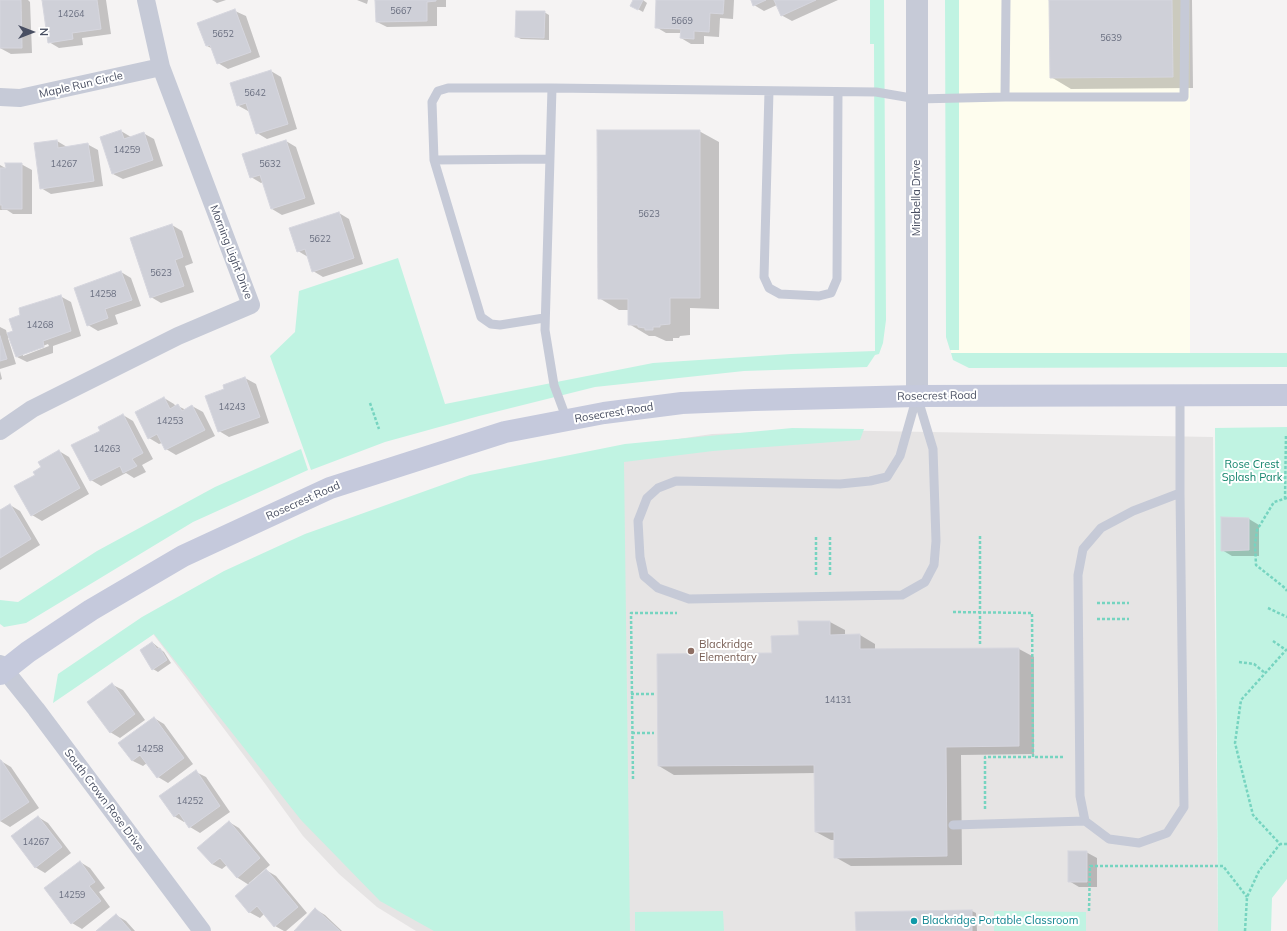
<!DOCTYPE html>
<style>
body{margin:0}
#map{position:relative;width:1287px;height:931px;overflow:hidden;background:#f5f3f3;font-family:Mulish,sans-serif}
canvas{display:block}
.north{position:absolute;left:12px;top:12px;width:40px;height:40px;-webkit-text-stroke:3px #fff;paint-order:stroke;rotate:90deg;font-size:11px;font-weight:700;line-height:16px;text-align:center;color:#494f62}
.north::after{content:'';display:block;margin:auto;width:14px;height:18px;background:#494f62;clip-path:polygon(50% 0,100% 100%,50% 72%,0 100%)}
</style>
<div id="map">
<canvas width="1287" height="931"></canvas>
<div class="north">N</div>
</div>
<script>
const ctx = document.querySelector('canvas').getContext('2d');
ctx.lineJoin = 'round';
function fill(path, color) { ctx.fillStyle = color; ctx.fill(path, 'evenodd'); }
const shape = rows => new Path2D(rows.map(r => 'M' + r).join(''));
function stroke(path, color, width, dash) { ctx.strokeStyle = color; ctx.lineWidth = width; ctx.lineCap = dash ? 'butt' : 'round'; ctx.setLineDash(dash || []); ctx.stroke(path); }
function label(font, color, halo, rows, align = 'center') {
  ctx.font = font + ' Mulish,sans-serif'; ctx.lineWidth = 4; ctx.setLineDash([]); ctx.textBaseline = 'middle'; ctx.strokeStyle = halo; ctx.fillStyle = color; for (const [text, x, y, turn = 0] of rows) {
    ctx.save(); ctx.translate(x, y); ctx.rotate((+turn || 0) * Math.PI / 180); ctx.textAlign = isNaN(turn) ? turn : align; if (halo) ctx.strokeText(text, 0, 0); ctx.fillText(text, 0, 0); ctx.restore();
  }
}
const commercial = shape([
 [959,0,1190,0,1190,353,951,353,959,52]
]);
const education = shape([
 [817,430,1213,437,1218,931,416,931,377,907,339,874,303,836,266,785,142,619,583,453,712,434]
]);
const green = shape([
 [870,0,884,0,886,320,883,343,879,354,875,355,867,367,744,371,595,387,479,416,385,442,311,470,270,356,295,332,299,291,398,258,445,404,653,363,791,354,875,351,874,44,870,44],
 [945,0,959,0,959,350,950,350,946,337],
 [951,353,1287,353,1287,367,969,368,953,360],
 [1287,427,1287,879,1272,898,1271,931,1218,931,1215,428],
 [792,428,864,429,860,440,713,451,624,462,630,931,434,931,380,901,301,820,154,634,53,703,58,674,142,617,224,571,305,534,470,475,625,444],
 [301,449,308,470,193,522,26,623,4,627,0,624,0,600,18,602,97,551,215,487],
 [723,911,724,931,635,931,635,912],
 [994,911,1086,912,1086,931,994,931]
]);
const shadow = shape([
 [0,0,28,0,30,2,32,53,11,54,0,48],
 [43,0,106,0,111,34,82,38,83,45,59,48,49,42],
 [212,0,226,0,217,3],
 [357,0,368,0,367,4],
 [376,0,446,0,446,7,437,7,437,26,387,27,377,22],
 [634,0,643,0,647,3,643,12,636,8],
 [657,0,734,0,733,19,720,18,719,37,704,36,704,44,691,44,681,38,682,33,666,33,656,27],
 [752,0,838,0,792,21,781,15,777,5,764,11,754,5],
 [1050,0,1192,0,1193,88,1071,89,1051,77],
 [235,11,246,16,260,57,228,69,218,63,213,49,207,46],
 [544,12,549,15,549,40,521,39,517,37],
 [271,71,281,77,297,129,267,139,257,133,250,111,248,111,237,105],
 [121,131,131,137,143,133,154,139,163,166,123,179,113,174,101,138],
 [699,131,719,142,719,309,690,308,690,335,680,336,679,338,673,338,673,341,666,341,655,336,649,336,629,324,629,310,619,310,599,298],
 [57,141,67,147,87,144,98,150,103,186,51,194,41,188],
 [286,141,296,147,315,204,282,215,272,209,263,182,261,183,251,177],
 [21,164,32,170,32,214,13,214,7,210,0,210,0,165,7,169],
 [339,213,349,219,363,264,323,277,313,271,308,257,298,251],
 [172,225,182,231,193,263,185,266,194,292,161,303,151,297],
 [121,272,131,278,141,306,115,315,118,324,98,331,88,325],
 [60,296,71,302,81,336,53,346,53,353,27,362,17,357,10,337,8,338,16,364,0,369,0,327,6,330,7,334,14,331,21,315],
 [48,344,49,346,23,356,23,354],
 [0,371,2,379,0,380],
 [245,378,256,384,269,423,229,437,219,431,226,390],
 [164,398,174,404,176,407,178,406,186,410,192,406,203,412,215,436,176,455,166,449,162,443,159,444,149,438],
 [123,415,133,421,153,459,142,465,146,472,134,478,126,473,101,486,91,480,101,431],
 [59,451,69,457,89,494,42,521,32,515,36,475],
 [10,505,20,511,40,545,0,570,0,511],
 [1249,519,1259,525,1259,556,1232,556,1222,550],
 [830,622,845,630,845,636,860,635,875,644,875,650,1019,649,1034,657,1034,754,961,755,962,865,851,866,835,857,835,840,831,840,816,832,816,773,674,775,659,766,773,654,800,636],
 [153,643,164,652,171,663,158,672,153,669],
 [113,685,123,690,145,720,120,738,110,732],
 [154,718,164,724,193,764,168,783,158,777,147,763,143,766,133,761,120,743],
 [1,761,11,767,39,808,10,827,0,821,0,762],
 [196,772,206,777,230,812,200,833,190,827,186,821,184,822,174,816],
 [38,817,48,823,71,853,45,873,35,867],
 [229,822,239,828,270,865,249,883,250,884,266,870,276,876,307,913,286,931,284,931,275,926,264,914,260,918,249,912,249,885,238,878,227,865,222,869,212,864],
 [1086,852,1097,858,1097,887,1079,887,1069,881],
 [80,862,90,868,105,888,99,892,110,907,82,929,72,923],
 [315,909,325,915,342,931,296,931],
 [972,911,976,913,977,931,857,931],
 [116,915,126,921,135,931,98,931]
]);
const building = shape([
 [0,0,21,0,22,48,0,48,0,0],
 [42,0,97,0,101,29,72,33,73,39,48,43,42,0],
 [375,0,436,0,436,1,427,2,427,21,376,22,375,0],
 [633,0,643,0,638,10,630,6,633,0],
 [656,0,724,0,723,14,710,13,709,32,694,31,694,39,680,38,681,29,655,28,656,0],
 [751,0,766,0,753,6,751,0],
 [774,0,816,0,781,16,774,0],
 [1049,0,1172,0,1173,77,1050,78,1049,0],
 [235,9,251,52,217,64,210,45,206,46,197,23,235,9],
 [516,11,545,11,544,38,515,37,516,11],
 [271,70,288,124,256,134,246,103,237,106,230,83,271,70],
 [121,130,124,139,144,132,153,160,112,174,100,137,121,130],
 [597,130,700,130,700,298,670,298,670,324,660,325,660,327,653,327,653,330,645,330,645,328,638,327,638,325,628,325,628,299,598,299,597,130],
 [57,140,58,148,88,143,94,181,40,189,34,143,57,140],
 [286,140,305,198,271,209,260,175,250,178,242,154,286,140],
 [5,163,22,163,22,209,2,209,2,205,0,205,0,168,6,168,5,163],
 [339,212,354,258,312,272,305,249,297,252,289,228,339,212],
 [172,224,183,257,175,260,184,286,150,298,130,238,172,224],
 [121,271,132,300,105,309,108,318,87,326,74,288,121,271],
 [61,295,71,331,43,341,44,347,16,357,7,333,13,331,9,319,20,315,19,308,61,295],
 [0,336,7,359,0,361,0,336],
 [245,377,260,417,218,432,205,396,224,389,223,385,245,377],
 [164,397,170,409,178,404,182,411,192,405,205,430,165,450,157,434,148,439,135,412,164,397],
 [123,414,143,453,132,459,137,466,123,473,120,466,90,481,71,445,100,431,98,427,123,414],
 [59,450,80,488,31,516,14,486,35,475,33,472,41,467,38,462,59,450],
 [10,504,31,539,0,558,0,510,10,504],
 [1221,517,1249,518,1249,550,1221,551,1221,517],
 [798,621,830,621,830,635,860,634,860,649,1019,648,1019,746,946,747,947,856,834,858,834,832,815,832,814,765,658,766,657,654,772,653,771,636,799,635,798,621],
 [152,642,157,649,160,648,167,660,152,670,140,650,152,642],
 [112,683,135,714,110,733,87,702,112,683],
 [154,717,184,758,157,778,140,755,132,761,118,743,154,717],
 [0,760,1,760,29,802,0,821,0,760],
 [196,770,220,806,189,828,179,813,174,817,159,796,196,770],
 [38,816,62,847,35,868,11,836,38,816],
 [229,821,260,858,237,878,220,858,212,864,197,848,229,821],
 [1068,851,1087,851,1087,882,1068,882,1068,851],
 [80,861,95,882,89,886,101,901,71,924,44,888,80,861],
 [266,869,298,907,274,927,257,906,249,913,235,896,266,869],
 [315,908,340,931,294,931,315,908],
 [972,910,972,931,856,931,855,912,972,910],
 [116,914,131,931,96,931,116,914]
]);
const path = shape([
 [370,403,379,429],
 [1287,498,1274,502,1257,530,1255,544,1256,565,1285,588,1287,591],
 [1285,499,1286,434],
 [980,536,980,645],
 [816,537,816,576],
 [830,537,830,576],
 [1097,603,1129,603],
 [1268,608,1287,617],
 [953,612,1032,613,1033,757,1064,757],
 [1097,619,1129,619],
 [1273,641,1286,650],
 [1287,649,1241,700,1235,743,1253,815,1280,844,1287,844],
 [1239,662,1254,664,1265,673],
 [631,694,654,694],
 [632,733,654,733],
 [633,779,631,613,677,613],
 [985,809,985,757,1033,757],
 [1089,911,1090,866,1223,866,1247,897],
 [1245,931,1247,897,1259,871,1280,844]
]);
const service = shape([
 [769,91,764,277,769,288,780,294,819,296,831,293,837,279,838,92],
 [1005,97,1006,0],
 [434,160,550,159],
 [544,318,500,325,491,324,481,317,434,160,432,102,438,91,448,88,552,88],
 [917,396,933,449,936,541,934,565,925,582,902,595,689,599,658,588,644,576,640,557,638,521,647,498,658,488,676,481,840,484,870,481,887,477,900,456,917,396],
 [1180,396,1180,493,1184,807,1167,833,1139,843,1109,839,1085,821,1080,796,1078,575,1083,549,1101,528,1133,511,1180,493],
 [567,420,554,385,545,330,552,88,876,92,917,99,1005,97,1184,97,1185,0],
 [953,825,1085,821]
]);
const minor = shape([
 [0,97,20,98,161,67],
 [0,431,32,409,178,336,251,305,161,67,146,0],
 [0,664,36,709,202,931]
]);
const tertiary = shape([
 [917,0,917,396]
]);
const secondary = shape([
 [0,674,28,652,91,610,183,556,330,488,505,432,604,413,682,403,754,400,917,396,1287,395]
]);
const markers = [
 [691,651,4,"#8d6e63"],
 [914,921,4,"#0f9aa8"]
];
const numberNames = [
 ["5667",401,11],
 ["14264",71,14],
 ["5669",682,21],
 ["5652",223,34],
 ["5639",1111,38],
 ["5642",255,93],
 ["14259",127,150],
 ["14267",64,164],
 ["5632",270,164],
 ["5623",649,214],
 ["5622",320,239],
 ["5623",161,273],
 ["14258",103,294],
 ["14268",40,325],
 ["14243",232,407],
 ["14253",170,421],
 ["14263",107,449],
 ["14131",838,700],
 ["14258",150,749],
 ["14252",190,801],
 ["14267",36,842],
 ["14259",72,895]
];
const streetNames = [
 ["Maple Run Circle",81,85,-13],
 ["Mirabella Drive",917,198,-90],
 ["Morning Light Drive",231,252,69],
 ["Rosecrest Road",937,396,-1],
 ["Rosecrest Road",614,413,-9],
 ["Rosecrest Road",303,501,-24],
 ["South Crown Rose Drive",104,800,53]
];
const parkNames = [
 ["Rose Crest",1252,465],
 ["Splash Park",1252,478]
];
const educationNames = [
 ["Blackridge",699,645],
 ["Elementary",699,658]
];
const cultureNames = [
 ["Blackridge Portable Classroom",922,921]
];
fill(commercial, '#fefdee');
fill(education, '#e6e4e4');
fill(green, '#c0f3e2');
fill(shadow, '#0003');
fill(building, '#cfd0d8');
stroke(building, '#d6d6de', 1);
stroke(path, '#76d4c0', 2.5, [3, 2]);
stroke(service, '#c6cad7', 9);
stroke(minor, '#c6cad7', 18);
stroke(tertiary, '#c6cad7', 22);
stroke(secondary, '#c5c9dc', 22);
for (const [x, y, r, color] of markers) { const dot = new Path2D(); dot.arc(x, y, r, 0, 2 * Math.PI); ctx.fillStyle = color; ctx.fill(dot); stroke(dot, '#fff', 1.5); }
label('9px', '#6a6f80', null, numberNames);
label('11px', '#494f62', '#fff', streetNames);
label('11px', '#12846b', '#fff', parkNames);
label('11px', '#785e54', '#fff', educationNames, 'left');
label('11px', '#0d838f', '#fff', cultureNames, 'left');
</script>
